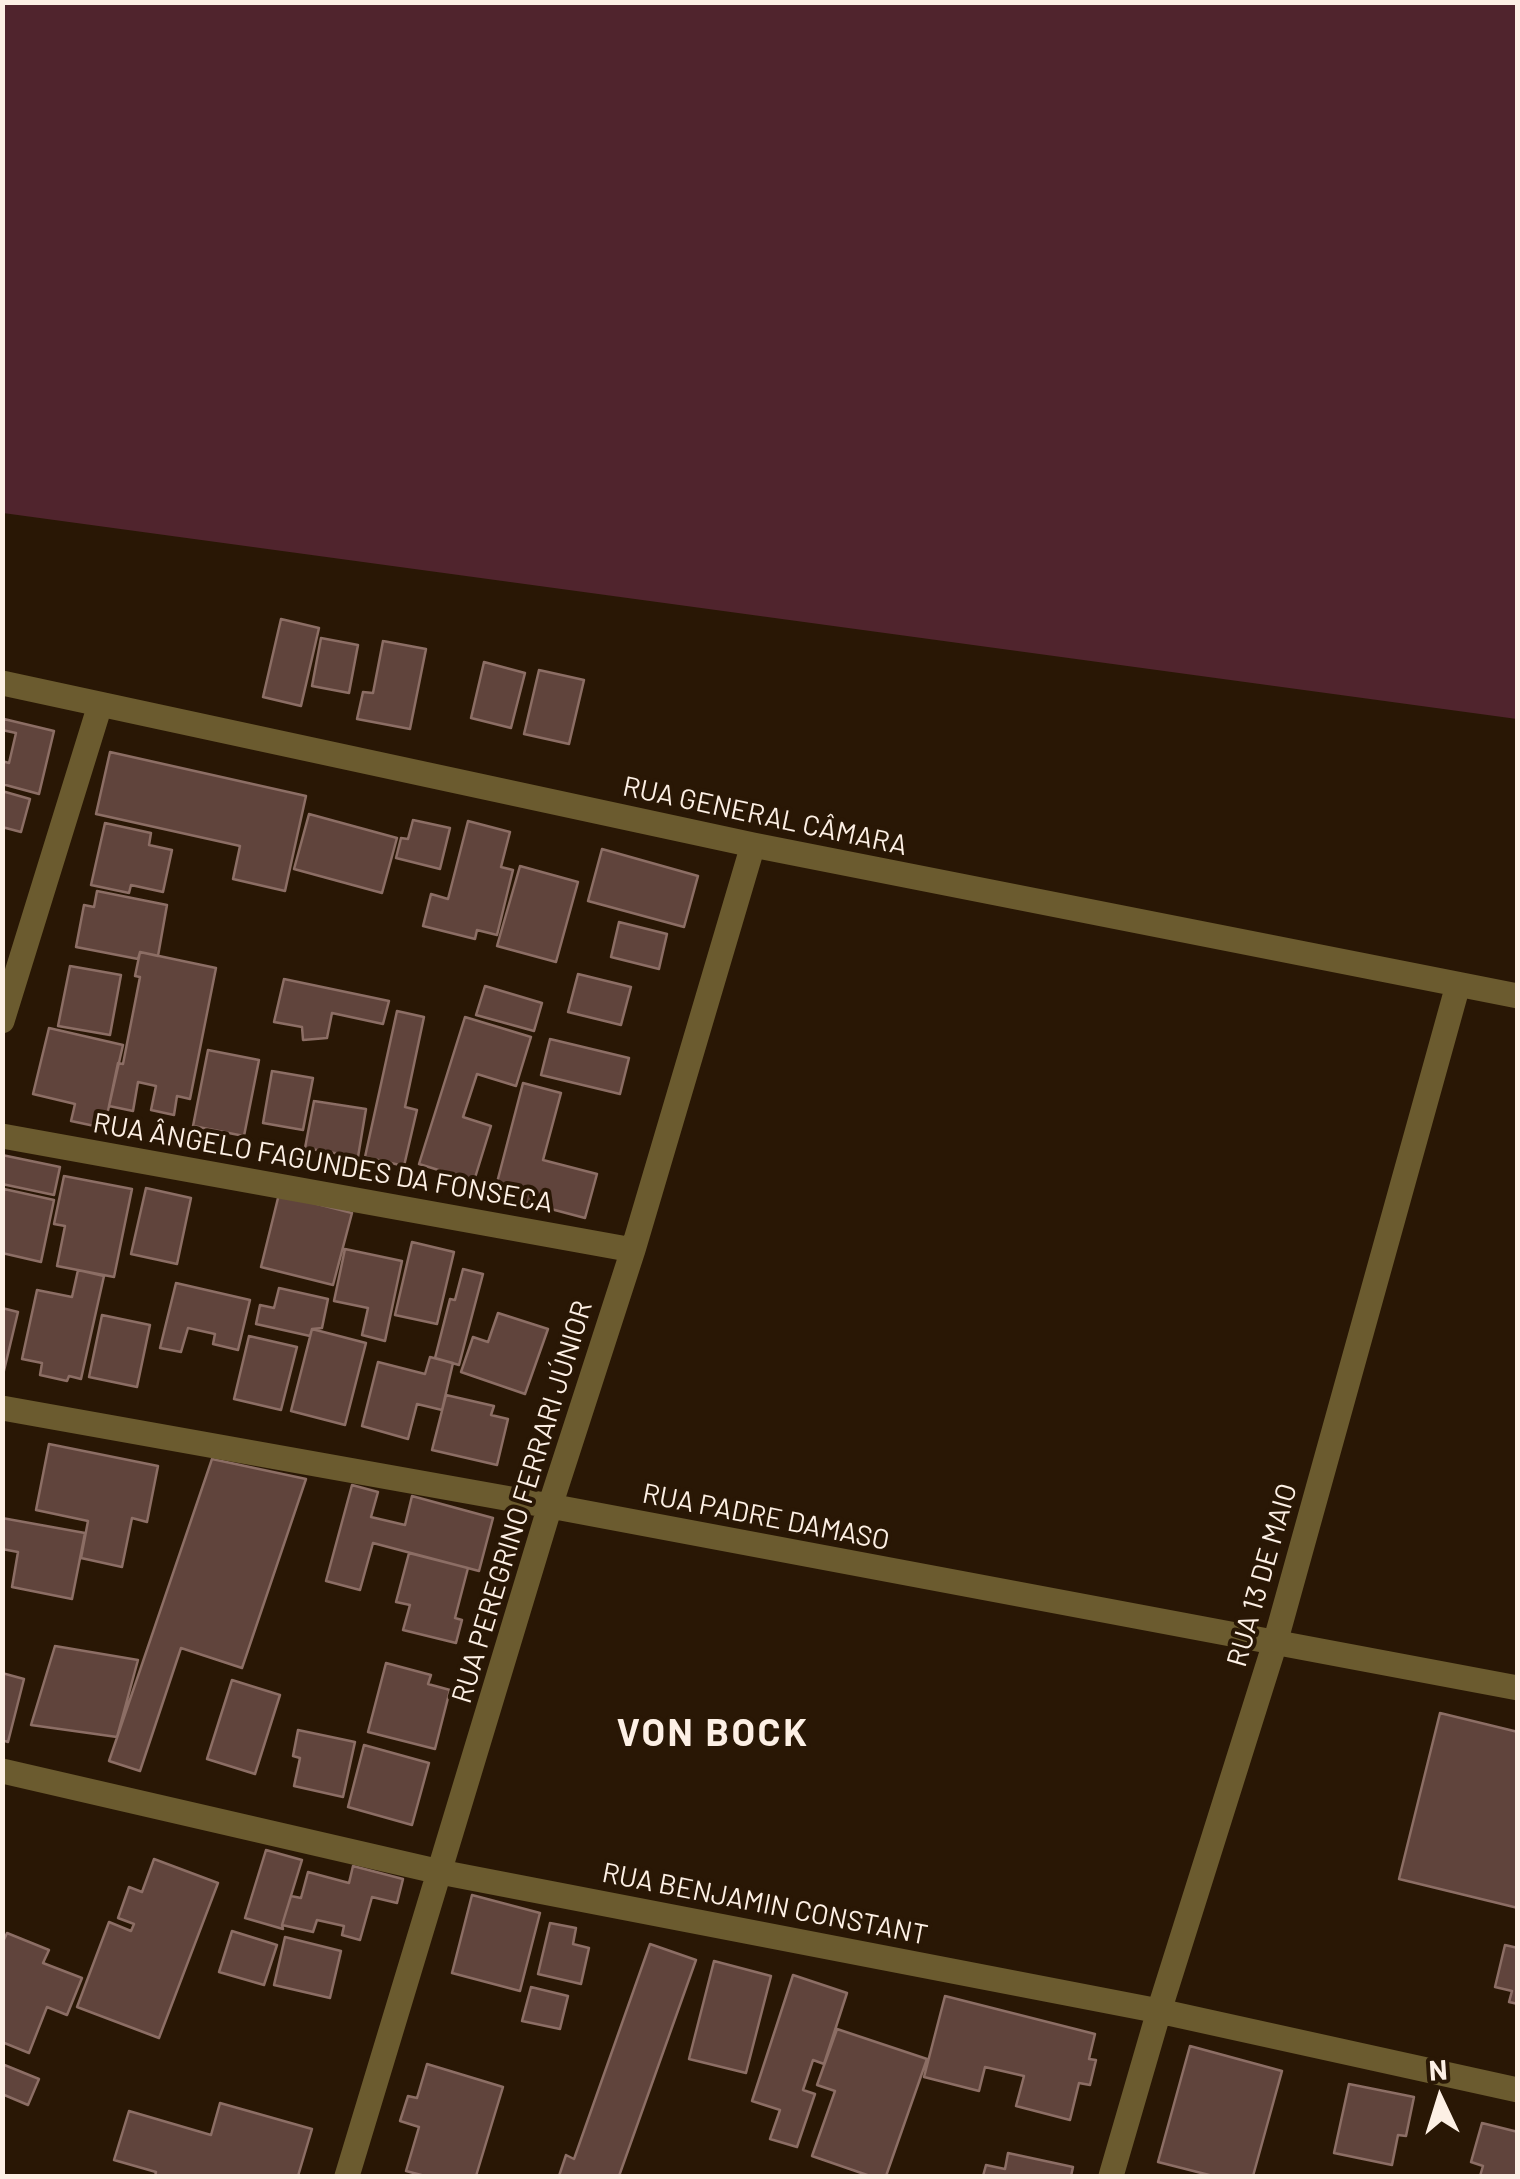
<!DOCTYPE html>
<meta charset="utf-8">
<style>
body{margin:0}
#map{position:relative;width:1520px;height:2179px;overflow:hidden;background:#291705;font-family:Barlow,sans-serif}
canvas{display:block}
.frame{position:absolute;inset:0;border:5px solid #fdf0e5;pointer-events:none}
.north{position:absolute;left:1390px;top:2049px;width:100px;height:100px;-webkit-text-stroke:8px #291705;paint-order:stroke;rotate:356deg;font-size:28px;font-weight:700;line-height:40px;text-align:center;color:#fdf0e5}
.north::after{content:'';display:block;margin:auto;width:35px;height:45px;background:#fdf0e5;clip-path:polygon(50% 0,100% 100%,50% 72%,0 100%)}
</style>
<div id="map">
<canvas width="1520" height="2179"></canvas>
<div class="frame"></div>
<div class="north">N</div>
</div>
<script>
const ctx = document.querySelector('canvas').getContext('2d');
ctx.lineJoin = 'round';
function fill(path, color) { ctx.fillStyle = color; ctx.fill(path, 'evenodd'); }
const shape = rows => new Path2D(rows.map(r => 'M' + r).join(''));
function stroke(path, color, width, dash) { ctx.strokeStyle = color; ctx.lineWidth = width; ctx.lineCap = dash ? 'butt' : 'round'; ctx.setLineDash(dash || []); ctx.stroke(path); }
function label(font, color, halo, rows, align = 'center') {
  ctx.font = font + ' Barlow,sans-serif'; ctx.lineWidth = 8; ctx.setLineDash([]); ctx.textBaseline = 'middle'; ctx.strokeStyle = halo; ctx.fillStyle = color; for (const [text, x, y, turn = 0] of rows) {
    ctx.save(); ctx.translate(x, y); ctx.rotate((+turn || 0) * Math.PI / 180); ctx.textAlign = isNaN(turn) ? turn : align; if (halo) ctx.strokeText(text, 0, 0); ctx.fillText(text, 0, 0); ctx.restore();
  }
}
const green = shape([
 [3,2,1517,3,1517,719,3,513]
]);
const building = shape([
 [281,619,319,628,301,706,263,697,281,619],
 [321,638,358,645,349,693,312,686,321,638],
 [383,641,426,649,410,729,357,719,363,692,373,693,383,641],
 [484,662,525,673,511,728,471,718,484,662],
 [539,670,584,680,569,744,524,734,539,670],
 [4,719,54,731,39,794,2,784,2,761,9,763,16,733,2,730,4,719],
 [110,752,306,796,285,891,233,879,240,846,96,814,110,752],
 [2,791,30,799,21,832,2,827,2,791],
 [309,814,397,838,382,893,294,869,309,814],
 [413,820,450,828,440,869,396,858,401,838,408,839,413,820],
 [468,821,510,832,501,867,513,870,497,935,477,930,475,939,423,926,431,894,448,899,468,821],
 [105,823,151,833,149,845,172,850,163,892,131,885,129,893,91,885,105,823],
 [602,849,698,876,684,927,588,901,602,849],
 [520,866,578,882,556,962,497,946,520,866],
 [97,891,167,905,158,956,140,952,138,959,76,947,84,905,94,907,97,891],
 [619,922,667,934,659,969,611,957,619,922],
 [140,952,216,968,190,1099,177,1096,174,1115,151,1110,156,1086,138,1082,133,1111,109,1106,118,1063,123,1064,140,977,135,976,140,952],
 [70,966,121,975,110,1035,58,1026,70,966],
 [578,974,631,987,621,1025,568,1012,578,974],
 [284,979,389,1001,383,1024,332,1013,327,1038,303,1040,302,1027,274,1022,284,979],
 [485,986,542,1003,534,1031,476,1015,485,986],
 [397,1011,424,1017,405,1107,417,1110,404,1166,365,1157,397,1011],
 [465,1017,531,1037,516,1086,477,1074,463,1117,491,1126,474,1181,419,1164,465,1017],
 [49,1028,123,1045,104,1128,71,1121,75,1104,33,1094,49,1028],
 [550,1039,629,1058,620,1094,541,1075,550,1039],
 [208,1050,259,1060,244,1136,193,1126,208,1050],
 [272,1071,313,1078,303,1130,263,1123,272,1071],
 [523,1083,561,1093,543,1160,597,1174,585,1218,494,1194,523,1083],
 [314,1101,366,1109,358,1157,305,1148,314,1101],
 [2,1155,60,1167,54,1195,2,1184,2,1155],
 [64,1176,132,1189,114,1277,57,1266,65,1226,54,1224,64,1176],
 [146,1188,191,1198,177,1264,131,1254,146,1188],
 [4,1189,54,1200,41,1262,2,1253,4,1189],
 [279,1194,352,1213,333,1285,261,1267,279,1194],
 [412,1242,454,1252,437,1324,395,1315,412,1242],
 [345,1249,402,1261,385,1341,362,1335,368,1308,334,1301,345,1249],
 [463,1269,483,1274,459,1365,435,1358,450,1299,455,1300,463,1269],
 [78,1270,104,1276,81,1379,69,1376,67,1381,40,1375,42,1363,22,1359,37,1290,72,1297,78,1270],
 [176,1283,250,1300,238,1350,213,1344,215,1334,188,1328,181,1352,160,1348,176,1283],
 [279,1288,328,1299,322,1328,312,1329,310,1336,256,1324,260,1305,274,1308,279,1288],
 [2,1308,18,1312,2,1379,2,1308],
 [498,1313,548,1329,525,1394,461,1372,473,1337,488,1342,498,1313],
 [102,1315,150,1325,137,1387,89,1377,102,1315],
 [312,1329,366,1343,345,1425,291,1411,312,1329],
 [249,1336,297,1347,281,1410,234,1399,249,1336],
 [430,1357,453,1363,442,1410,417,1404,408,1439,362,1426,378,1362,425,1374,430,1357],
 [446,1395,494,1406,491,1415,508,1419,497,1465,432,1450,446,1395],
 [49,1444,158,1466,147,1522,132,1518,122,1567,81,1558,88,1521,36,1510,49,1444],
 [212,1459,306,1479,242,1668,181,1648,140,1771,109,1761,212,1459],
 [352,1485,378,1492,371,1517,405,1525,412,1496,493,1518,479,1571,373,1543,360,1590,326,1581,352,1485],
 [2,1518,85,1533,72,1599,12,1587,18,1552,2,1549,2,1518],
 [409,1553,468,1568,455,1618,462,1620,456,1643,403,1630,410,1605,396,1602,409,1553],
 [55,1646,138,1660,117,1737,31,1725,55,1646],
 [386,1663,431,1675,428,1684,450,1690,435,1749,368,1732,386,1663],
 [2,1673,24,1679,8,1742,2,1740,2,1673],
 [232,1680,280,1695,255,1774,207,1759,232,1680],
 [1440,1713,1518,1732,1518,1908,1399,1879,1440,1713],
 [298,1730,355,1742,343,1797,294,1786,300,1758,293,1756,298,1730],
 [364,1745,429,1763,412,1825,348,1807,364,1745],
 [266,1850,302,1860,282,1925,283,1929,245,1918,266,1850],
 [154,1859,218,1883,159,2038,77,2007,109,1922,131,1931,134,1924,118,1918,129,1887,142,1892,154,1859],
 [353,1866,403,1879,397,1903,372,1897,360,1940,342,1935,344,1926,317,1920,313,1932,282,1925,291,1896,301,1898,308,1872,349,1883,353,1866],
 [472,1895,540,1913,520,1991,452,1973,472,1895],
 [550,1923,576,1928,573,1944,589,1948,581,1984,538,1974,550,1923],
 [232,1931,277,1945,264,1985,219,1972,232,1931],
 [7,1933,49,1950,43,1963,82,1978,67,2015,47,2007,29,2053,2,2042,2,1944,7,1933],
 [285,1937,341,1951,330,1998,274,1985,285,1937],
 [650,1944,696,1960,619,2176,559,2176,566,2155,574,2159,650,1944],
 [1505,1945,1518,1948,1518,2004,1509,2002,1512,1991,1495,1987,1505,1945],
 [714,1961,771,1976,746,2073,689,2059,714,1961],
 [793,1975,847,1993,824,2064,813,2060,803,2090,815,2094,797,2147,770,2139,780,2110,752,2101,793,1975],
 [531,1987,568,1996,560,2029,522,2021,531,1987],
 [945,1996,1095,2034,1089,2059,1096,2060,1090,2085,1079,2083,1070,2120,1016,2106,1024,2076,985,2067,979,2091,924,2077,945,1996],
 [837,2029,927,2059,886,2176,870,2176,812,2156,835,2091,817,2085,837,2029],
 [1190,2046,1282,2071,1253,2176,1213,2176,1158,2162,1190,2046],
 [2,2064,39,2079,28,2105,2,2094,2,2064],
 [427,2064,503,2087,476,2176,425,2176,406,2171,419,2127,400,2121,408,2096,417,2098,427,2064],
 [1349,2084,1414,2097,1406,2136,1398,2135,1392,2165,1334,2153,1349,2084],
 [220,2103,312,2129,298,2176,155,2176,156,2172,114,2160,129,2111,211,2135,220,2103],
 [1482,2123,1518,2132,1518,2176,1480,2176,1483,2166,1471,2162,1482,2123],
 [1008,2153,1073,2167,1071,2176,983,2176,986,2165,1005,2169,1008,2153]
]);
const minor = shape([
 [2,683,753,845,1518,996],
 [2,1021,100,705],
 [2,1136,633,1250],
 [2,1408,550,1506,1518,1688],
 [2,1771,440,1872,1159,2011,1518,2090],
 [347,2176,550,1506,633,1250,753,845],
 [1111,2176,1159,2011,1275,1643,1458,985]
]);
const streetNames = [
 ["RUA GENERAL CÂMARA",765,816,12],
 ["RUA ÂNGELO FAGUNDES DA FONSECA",323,1163,10],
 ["RUA PEREGRINO FERRARI JÚNIOR",522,1502,-73],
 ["RUA PADRE DAMASO",766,1517,11],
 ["RUA 13 DE MAIO",1262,1575,-74],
 ["RUA BENJAMIN CONSTANT",765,1904,11]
];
const districtNames = [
 ["VON BOCK",713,1733]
];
fill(green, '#50242d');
fill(building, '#60443c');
stroke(building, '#8c6e65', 2.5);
stroke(minor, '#6b5b2f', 25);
label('28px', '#fdf0e5', '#291705', streetNames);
ctx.letterSpacing = '2.5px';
label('bold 38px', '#fdf0e5', '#291705', districtNames);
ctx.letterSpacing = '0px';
</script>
